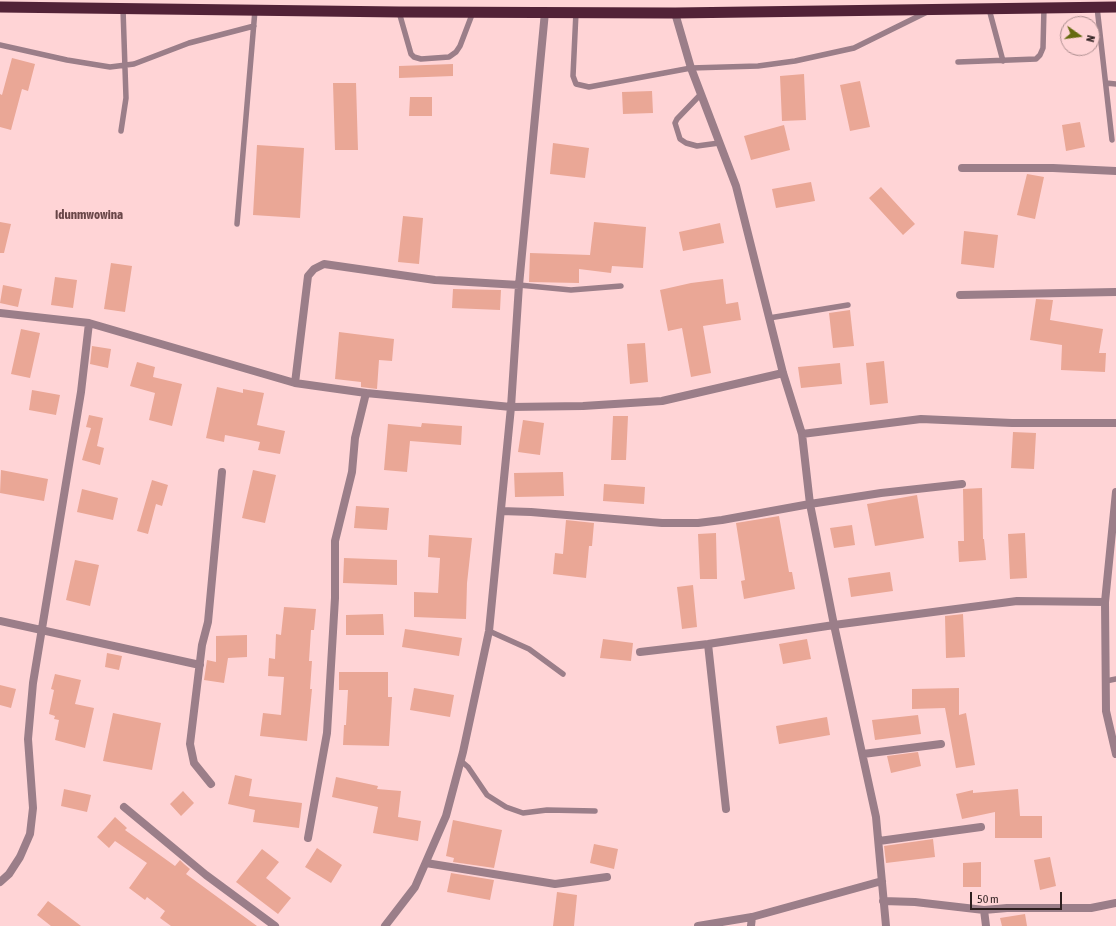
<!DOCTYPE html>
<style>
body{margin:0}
#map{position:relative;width:1116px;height:926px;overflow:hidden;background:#ffd4d6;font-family:"Asap Condensed",sans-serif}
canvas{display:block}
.north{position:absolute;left:1060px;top:16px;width:40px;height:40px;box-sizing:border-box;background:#ffd4d6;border:1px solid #ab8c8d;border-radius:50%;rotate:104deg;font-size:11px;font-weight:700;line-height:16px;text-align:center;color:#2e1f1f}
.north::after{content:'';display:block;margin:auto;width:14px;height:18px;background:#656b0f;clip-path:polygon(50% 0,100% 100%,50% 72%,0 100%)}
.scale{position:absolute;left:970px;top:892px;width:92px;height:18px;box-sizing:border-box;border:2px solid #2e1f1f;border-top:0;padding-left:5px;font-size:12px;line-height:14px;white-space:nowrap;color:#2e1f1f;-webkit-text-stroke:3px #ffd4d6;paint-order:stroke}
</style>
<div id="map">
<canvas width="1116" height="926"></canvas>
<div class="north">N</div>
<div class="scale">50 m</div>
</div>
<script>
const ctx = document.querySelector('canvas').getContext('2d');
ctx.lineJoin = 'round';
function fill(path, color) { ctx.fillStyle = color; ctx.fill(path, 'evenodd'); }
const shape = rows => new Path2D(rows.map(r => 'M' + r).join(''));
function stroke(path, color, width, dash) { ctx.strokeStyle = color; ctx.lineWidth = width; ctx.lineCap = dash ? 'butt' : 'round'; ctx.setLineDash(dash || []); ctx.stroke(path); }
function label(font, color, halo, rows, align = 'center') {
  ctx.font = font + ' "Asap Condensed",sans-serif'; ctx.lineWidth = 3; ctx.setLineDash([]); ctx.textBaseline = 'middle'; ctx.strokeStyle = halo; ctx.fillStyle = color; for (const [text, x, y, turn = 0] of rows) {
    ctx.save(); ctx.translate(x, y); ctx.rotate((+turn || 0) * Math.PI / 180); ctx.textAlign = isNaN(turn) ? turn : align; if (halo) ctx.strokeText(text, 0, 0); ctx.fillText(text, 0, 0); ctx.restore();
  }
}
const building = shape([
 [12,58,35,64,28,91,22,89,11,130,0,127,0,94,2,95],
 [453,64,453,76,399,78,399,66],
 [804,74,806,120,782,121,780,76],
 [860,81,870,127,850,131,840,85],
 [333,83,356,83,358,150,335,150],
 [652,91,653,113,623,114,622,92],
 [410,97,432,97,432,116,409,116],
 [1080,122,1085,147,1066,151,1062,125],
 [784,125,790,150,751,160,744,136],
 [553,143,589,148,585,178,550,174],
 [257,145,304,148,300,218,253,215],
 [1027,174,1044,177,1035,219,1017,215],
 [811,182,815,201,776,208,772,189],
 [881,187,915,224,903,235,869,198],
 [403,216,423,218,419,264,398,262],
 [0,222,11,224,4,253,0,253],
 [594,222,646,227,643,268,612,266,611,273,579,269,579,283,529,282,530,253,590,255],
 [720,223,724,243,683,251,679,232],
 [964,231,998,235,994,268,961,264],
 [111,263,132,266,125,312,104,309],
 [55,277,77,280,73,308,51,305],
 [723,279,726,304,738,302,741,320,703,326,711,373,691,377,682,328,668,331,660,290,691,283],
 [3,285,22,289,18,307,0,303],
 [453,289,501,290,500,310,452,308],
 [1036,299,1053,300,1050,320,1103,329,1099,353,1106,353,1105,372,1061,370,1062,345,1030,340],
 [850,310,854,346,833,348,829,313],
 [21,329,40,333,30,378,11,374],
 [339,332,394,339,392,361,379,360,377,389,361,387,361,382,335,379],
 [645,343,648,382,630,384,627,344],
 [92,346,111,349,108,368,90,364],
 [884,361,888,403,870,405,866,363],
 [137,362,155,367,153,377,182,384,172,426,149,420,155,393,130,386],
 [840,363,842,384,801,388,798,367],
 [217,387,243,393,243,389,264,393,257,425,285,431,280,454,258,450,260,442,225,435,224,442,206,438],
 [32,390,60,395,56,415,29,410],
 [89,415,103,418,97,446,104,448,100,465,82,460,91,428,86,427],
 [613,416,628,416,626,460,611,460],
 [523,420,544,423,540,455,518,452],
 [422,423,462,426,461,445,410,441,407,472,384,470,388,424,421,427],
 [1013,432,1036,433,1034,469,1011,468],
 [1,470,48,479,44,501,0,493],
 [253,470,276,475,265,523,242,518],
 [563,472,564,496,515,497,514,473],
 [152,480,168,485,162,506,156,504,148,534,137,531],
 [604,484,645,487,644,504,603,501],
 [982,488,983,539,984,539,986,560,959,562,958,541,964,541,963,489],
 [82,489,118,498,113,520,77,512],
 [917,495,924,538,875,546,867,504],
 [356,506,389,508,387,530,354,528],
 [779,516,789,572,792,572,795,589,744,599,741,581,745,580,736,523],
 [566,520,594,523,592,546,589,546,586,578,553,574,555,553,563,554],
 [852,525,855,545,834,548,830,528],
 [716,533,717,579,700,579,698,534],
 [1025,533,1027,578,1010,579,1008,534],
 [429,535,472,538,467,583,466,619,414,617,414,592,438,593,440,558,428,557],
 [344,558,397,560,397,585,343,583],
 [75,560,99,565,90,606,66,600],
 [890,572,893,591,851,597,848,578],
 [693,585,697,627,682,629,677,587],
 [284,607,316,609,314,630,311,630,309,661,312,661,310,689,312,689,307,741,260,736,263,713,281,715,284,677,268,676,269,658,275,659,276,634,281,635],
 [383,614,384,635,346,635,346,615],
 [963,614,965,657,946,658,945,616],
 [405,629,462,638,459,656,402,647],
 [247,635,247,657,228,658,224,683,204,680,207,660,216,662,216,636],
 [603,639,633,643,631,661,600,658],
 [807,639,811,659,783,664,779,644],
 [107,653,122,656,119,670,105,667],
 [339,672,388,672,388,697,392,697,389,746,343,745,344,725,346,725,348,690,339,690],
 [55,674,81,680,75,704,94,708,85,748,55,740,59,720,54,719,55,716,49,714,54,690,51,689],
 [0,685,16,689,11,708,0,705],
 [414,688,454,695,450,717,410,710],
 [959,688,959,715,966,713,975,765,956,768,945,708,912,709,912,689],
 [113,713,161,723,152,770,103,761],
 [918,715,921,734,875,740,872,720],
 [827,717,830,735,779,744,776,726],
 [918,752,921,766,891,773,887,756],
 [235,775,252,779,249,796,302,803,299,828,253,822,255,810,228,804],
 [336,777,378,786,377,789,401,791,398,817,421,821,418,841,373,833,378,807,332,797],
 [64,789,91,795,87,812,61,806],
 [1018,789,1020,816,1042,816,1042,838,995,838,995,812,962,819,956,794,973,790,973,793],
 [183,791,194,803,181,816,170,804],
 [115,817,127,828,125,830,175,866,180,860,184,864,190,869,186,874,257,926,171,926,160,918,165,911,147,897,145,900,129,888,147,863,115,841,109,848,97,837],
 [453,820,502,830,494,868,453,862,454,858,446,856],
 [933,839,935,857,886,863,884,846],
 [594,844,618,849,614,869,590,863],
 [317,848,342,865,331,883,305,867],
 [262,849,279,862,266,878,291,898,278,914,236,882],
 [1050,857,1056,886,1040,890,1034,860],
 [981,862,981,887,963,887,963,863],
 [451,873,494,880,490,900,447,892],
 [557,892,577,895,574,926,553,926],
 [48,901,81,926,51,926,37,915],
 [1025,914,1027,926,1002,926,1000,918]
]);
const service = shape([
 [1097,7,1112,140],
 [989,9,1003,61],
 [399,12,411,54,414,57,421,59,449,57,456,52,460,46,473,12],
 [576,12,573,76,576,84,589,87,691,68,758,66,795,61,854,48,927,12],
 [0,45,67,60,110,67,134,64,189,43,254,26],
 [958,62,1036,59,1040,55,1043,48,1044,8],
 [1106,83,1116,84],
 [701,94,677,119,675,123,680,139,686,143,697,146,719,143],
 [121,131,126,98,123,9],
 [237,224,255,10],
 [519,285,571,290,621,286],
 [769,318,848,305],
 [489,631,529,649,563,674],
 [1106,681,1116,679],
 [461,761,468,767,487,795,506,807,523,813,547,810,595,811]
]);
const minor = shape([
 [675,13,691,68,736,186,783,373,802,434,810,504,834,625,876,817,886,926],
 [962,168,1053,168,1116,171],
 [960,295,1116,292],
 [0,313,89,323,295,383,366,393,511,407,583,406,662,401,783,373],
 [295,383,308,276,314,269,324,264,435,280,519,285],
 [802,434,921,419,1012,423,1116,423],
 [1116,492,1105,602,1106,711,1116,754],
 [501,511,531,512,662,523,698,523,722,520,810,504,881,493,962,484],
 [0,621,200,665],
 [708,644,726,809],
 [640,652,708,644,834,625,1017,601,1105,602],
 [863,754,941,744],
 [211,784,194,763,190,744,202,645,208,622,222,472],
 [124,807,206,875,275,926],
 [308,838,327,733,335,598,335,541,352,472,355,438,366,393],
 [879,841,981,827],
 [426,863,555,884,607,877],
 [0,882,9,874,20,857,30,834,33,808,28,739,33,683,81,392,89,323],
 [883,901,915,902,984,910,1007,908,1091,908,1116,903],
 [984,910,986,926],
 [385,926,415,887,446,816,463,752,489,631,511,407,519,285,545,12],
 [698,926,752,917,882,881],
 [751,926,752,917]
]);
const trunk = shape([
 [0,7,399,12,675,13,1116,7]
]);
const quarterNames = [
 ["Idunmwowina",89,215]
];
fill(building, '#eaa796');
stroke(service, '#9b7e89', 5.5);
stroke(minor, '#9b7e89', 8);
stroke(trunk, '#522237', 11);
label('bold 13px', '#694648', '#ffd4d6', quarterNames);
</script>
